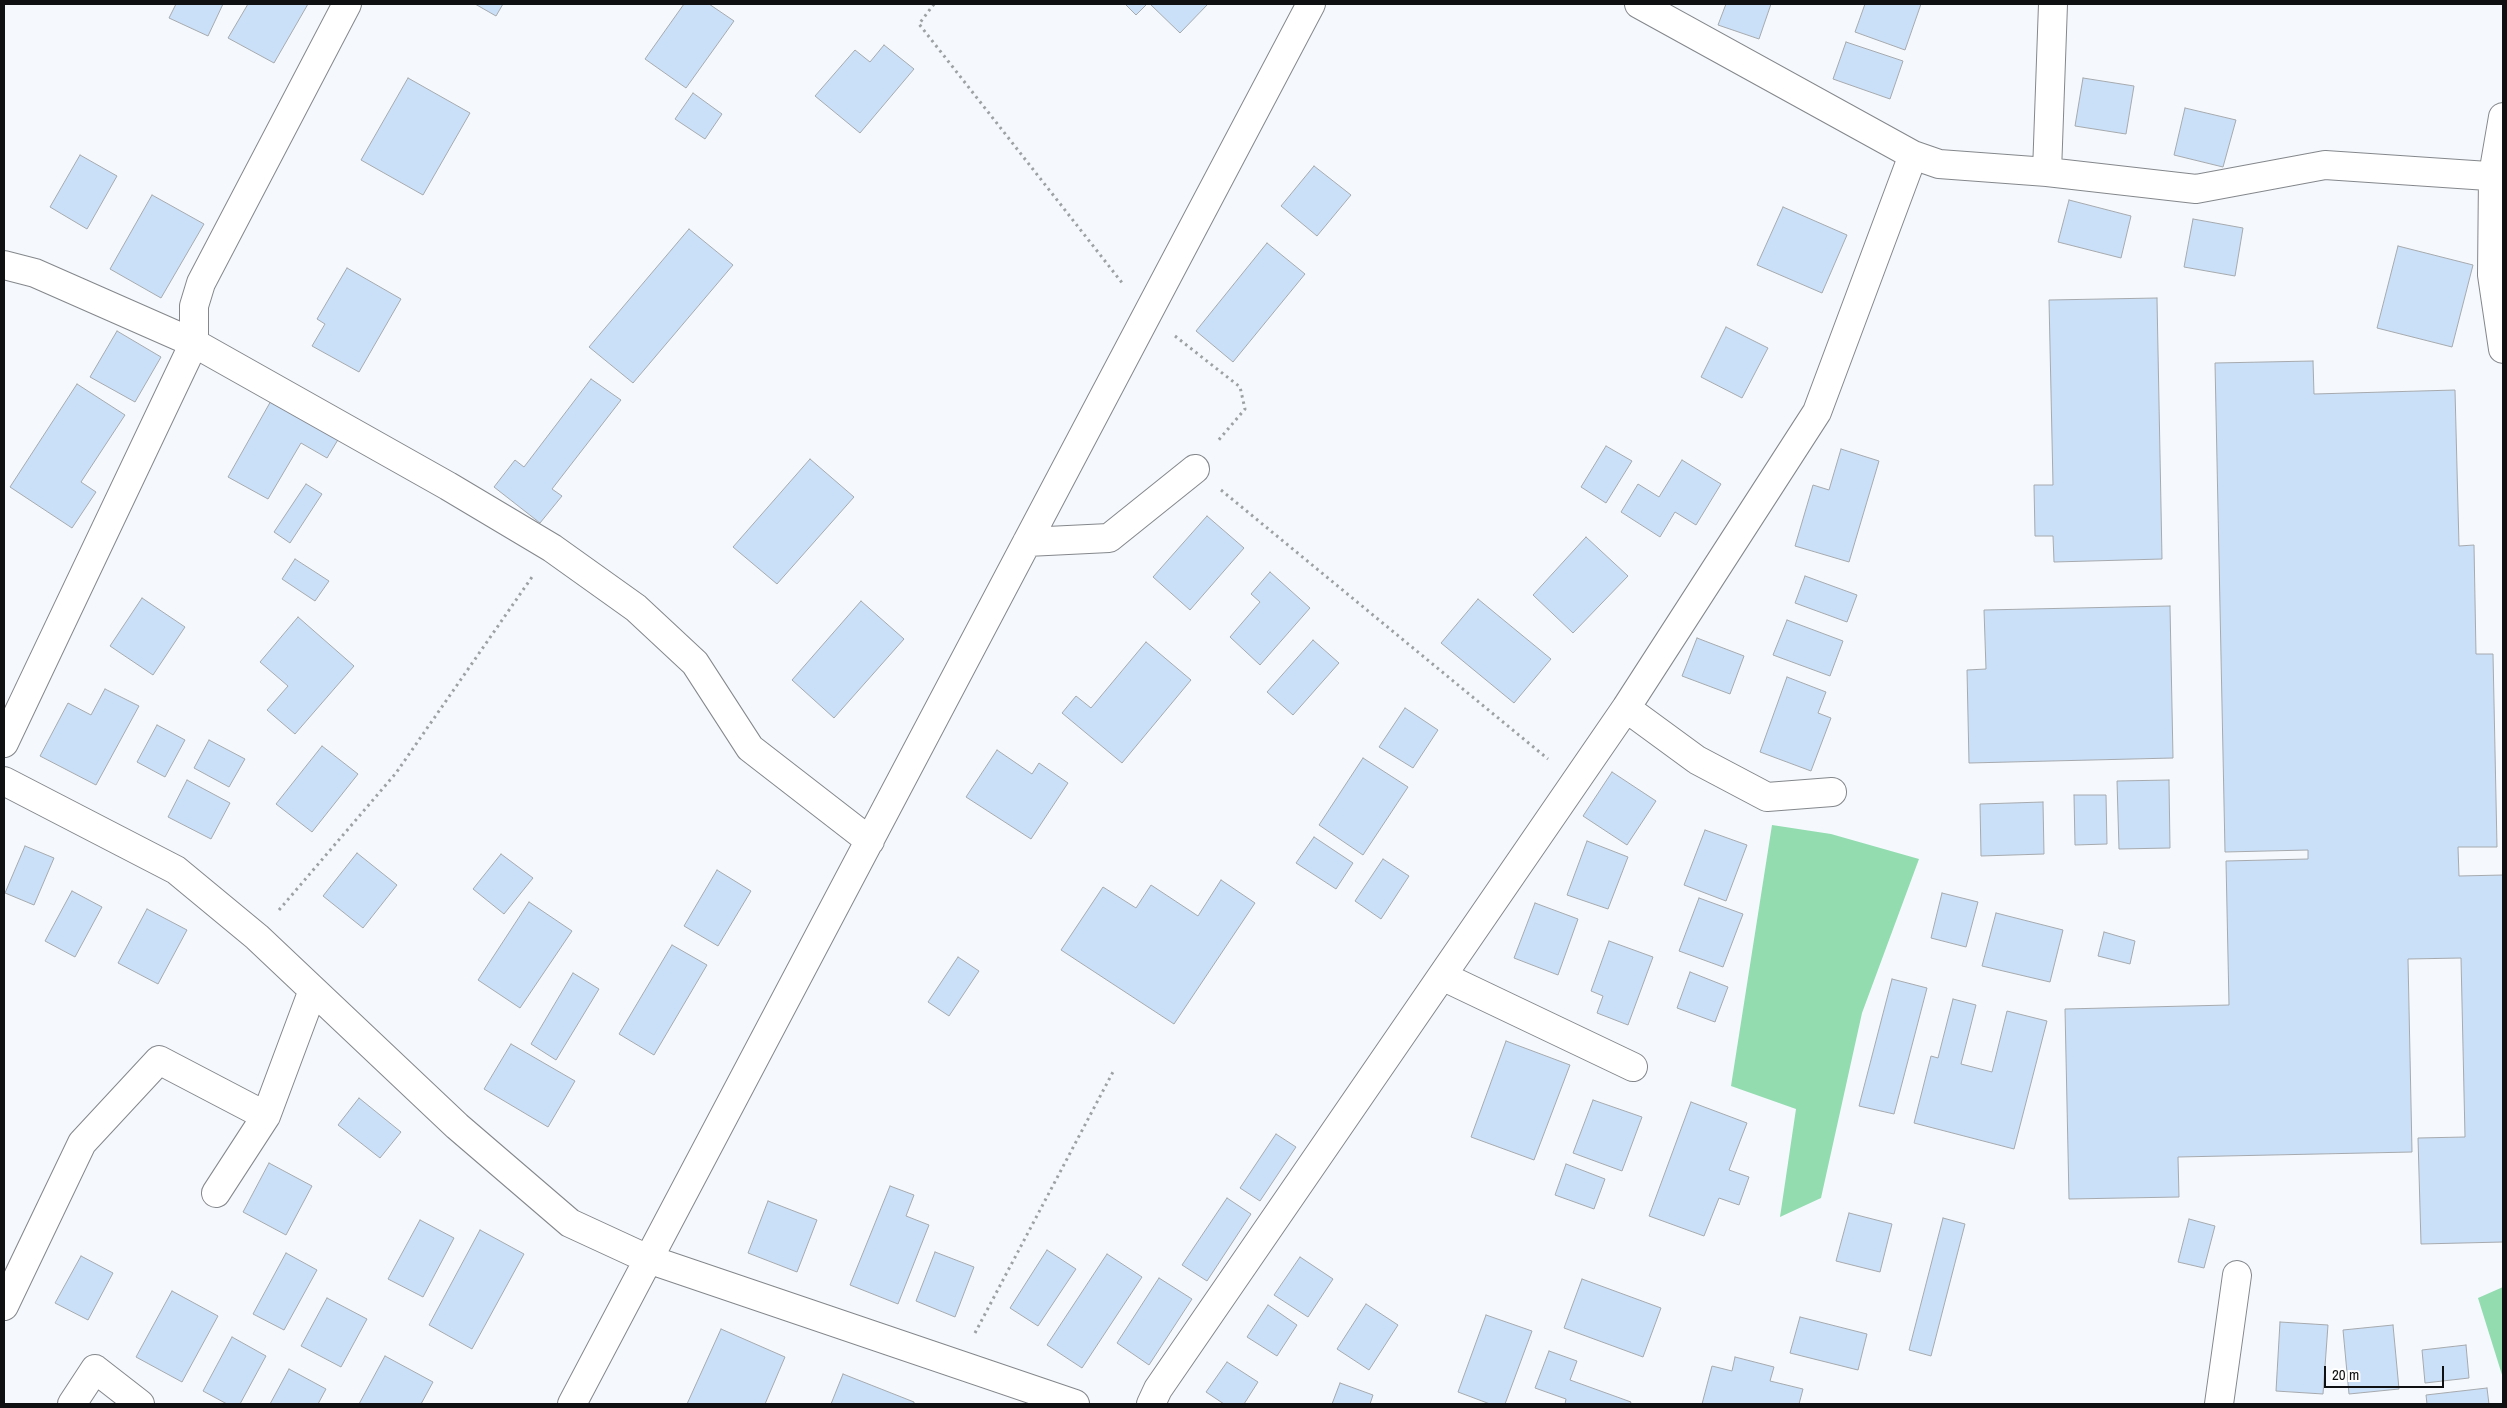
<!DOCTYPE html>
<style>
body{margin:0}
#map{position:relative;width:2507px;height:1408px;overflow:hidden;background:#f5f9fd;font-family:"Archivo Narrow",sans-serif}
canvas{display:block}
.frame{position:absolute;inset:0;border:5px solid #0f1011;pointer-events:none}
.scale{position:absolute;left:2324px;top:1366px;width:120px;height:22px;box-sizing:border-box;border:2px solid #0f1011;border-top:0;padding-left:6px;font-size:15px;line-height:18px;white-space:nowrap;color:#0f1011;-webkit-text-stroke:4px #fff;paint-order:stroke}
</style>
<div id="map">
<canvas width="2507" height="1408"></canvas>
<div class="frame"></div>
<div class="scale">20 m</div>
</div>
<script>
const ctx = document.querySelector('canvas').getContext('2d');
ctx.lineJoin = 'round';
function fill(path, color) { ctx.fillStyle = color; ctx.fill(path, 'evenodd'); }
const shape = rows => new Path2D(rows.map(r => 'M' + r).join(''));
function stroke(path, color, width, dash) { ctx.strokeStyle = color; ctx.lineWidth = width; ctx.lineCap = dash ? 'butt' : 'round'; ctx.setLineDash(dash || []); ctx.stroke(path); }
const green = shape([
 [1772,825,1831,834,1919,859,1862,1013,1821,1198,1780,1217,1796,1109,1731,1086],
 [2503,1287,2503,1378,2478,1298]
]);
const building = shape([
 [176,4,223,4,208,36,169,18,176,4],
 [248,4,308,4,274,63,228,38,248,4],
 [475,4,503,4,496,16,475,4],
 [684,4,709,4,734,21,686,88,645,59,684,4],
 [1125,4,1147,4,1136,15,1125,4],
 [1150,4,1208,4,1180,33,1150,4],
 [1726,4,1771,4,1759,39,1718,25,1726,4],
 [1865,4,1921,4,1905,50,1855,32,1865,4],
 [1846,42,1903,61,1890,99,1833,79,1846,42],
 [884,45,914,69,860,133,815,96,855,50,870,62,884,45],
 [408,78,470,113,423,195,361,160,408,78],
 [2083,78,2134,86,2126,134,2075,126,2083,78],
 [693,93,722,114,705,139,675,119,693,93],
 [2185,108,2236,120,2223,167,2174,155,2185,108],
 [80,155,117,176,87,229,50,207,80,155],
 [1314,166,1351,195,1317,236,1281,206,1314,166],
 [152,195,204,224,161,298,110,269,152,195],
 [2069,200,2131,216,2121,258,2058,242,2069,200],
 [1783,207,1847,235,1822,293,1757,265,1783,207],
 [2193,219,2243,228,2235,276,2184,267,2193,219],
 [689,229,733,265,633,383,589,347,689,229],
 [1267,243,1305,274,1233,362,1196,331,1267,243],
 [2398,246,2473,265,2452,347,2377,328,2398,246],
 [347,268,401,299,359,372,312,346,325,324,317,319,347,268],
 [2157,298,2162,559,2054,562,2053,536,2035,536,2034,485,2053,485,2049,300,2157,298],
 [1726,327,1768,348,1742,398,1701,377,1726,327],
 [117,331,161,357,135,402,90,377,117,331],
 [2313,361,2314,394,2455,390,2459,546,2474,545,2476,654,2493,654,2497,847,2458,847,2459,876,2503,875,2503,1242,2421,1244,2418,1138,2465,1137,2461,958,2408,959,2412,1152,2178,1157,2179,1197,2069,1199,2065,1009,2229,1005,2226,861,2308,859,2308,850,2225,852,2215,363,2313,361],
 [591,379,621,400,552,489,562,496,540,523,494,487,515,460,524,467,591,379],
 [77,384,125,415,81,482,96,492,72,528,10,487,77,384],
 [272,399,339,438,327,458,301,443,268,499,228,477,272,399],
 [1606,446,1632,461,1606,503,1581,487,1606,446],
 [1841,449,1879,461,1849,562,1795,546,1813,485,1829,490,1841,449],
 [810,459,854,497,777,584,733,547,810,459],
 [1682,460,1721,484,1696,525,1675,512,1660,537,1621,512,1638,484,1659,497,1682,460],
 [306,484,322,494,290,543,274,532,306,484],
 [1207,516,1244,548,1190,610,1153,577,1207,516],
 [1586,537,1628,576,1573,633,1533,595,1586,537],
 [295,559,329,581,315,601,282,579,295,559],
 [1270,572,1310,608,1260,665,1230,637,1260,602,1251,594,1270,572],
 [1805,576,1857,595,1847,622,1795,603,1805,576],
 [142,598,185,627,153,675,110,646,142,598],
 [1478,599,1551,659,1514,703,1441,643,1478,599],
 [861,601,904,639,834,718,792,680,861,601],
 [2170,606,2173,758,1969,763,1967,670,1986,669,1984,610,2170,606],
 [298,617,354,666,295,734,267,710,288,686,260,662,298,617],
 [1787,620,1843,641,1830,676,1773,655,1787,620],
 [1697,638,1744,656,1730,694,1682,676,1697,638],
 [1313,640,1339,663,1293,715,1267,692,1313,640],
 [1146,642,1191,680,1122,763,1062,713,1076,696,1091,708,1146,642],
 [1787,677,1826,692,1818,713,1831,718,1811,771,1760,752,1787,677],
 [105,689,139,706,96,785,40,756,68,703,91,715,105,689],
 [1405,708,1438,730,1413,768,1379,747,1405,708],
 [157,725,185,740,165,777,137,762,157,725],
 [209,740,245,759,229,787,194,768,209,740],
 [322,746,358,774,312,832,276,804,322,746],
 [997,750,1032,774,1039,763,1068,783,1031,839,966,797,997,750],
 [1363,758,1408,787,1363,855,1319,825,1363,758],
 [1612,772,1656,801,1627,845,1583,816,1612,772],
 [187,780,230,803,211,839,168,817,187,780],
 [2169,780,2170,848,2119,849,2117,781,2169,780],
 [2074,795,2106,795,2107,844,2075,845,2074,795],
 [2043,802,2044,854,1981,856,1980,804,2043,802],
 [1705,830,1747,845,1726,901,1684,885,1705,830],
 [1314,837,1353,863,1336,889,1296,863,1314,837],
 [1587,841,1628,857,1608,909,1567,895,1587,841],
 [25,846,54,858,34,905,5,893,25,846],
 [357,853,397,885,363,928,323,896,357,853],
 [501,854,533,878,504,914,473,889,501,854],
 [1383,859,1409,876,1381,919,1355,901,1383,859],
 [717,870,751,891,718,946,684,926,717,870],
 [1221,880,1255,903,1174,1024,1061,950,1103,887,1136,908,1151,885,1198,916,1221,880],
 [72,891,102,907,75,957,45,941,72,891],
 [1942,893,1978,902,1966,947,1931,938,1942,893],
 [1699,898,1743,914,1723,967,1679,951,1699,898],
 [529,902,572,931,520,1008,478,980,529,902],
 [1535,903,1578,919,1558,975,1514,958,1535,903],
 [147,909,187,930,158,984,118,963,147,909],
 [1996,913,2063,930,2050,982,1982,966,1996,913],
 [2104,932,2135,941,2130,964,2098,956,2104,932],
 [1609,941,1653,957,1628,1025,1597,1013,1603,996,1591,991,1609,941],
 [672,945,707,965,654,1055,619,1034,672,945],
 [958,957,979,971,949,1016,928,1002,958,957],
 [1690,972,1728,987,1715,1022,1677,1008,1690,972],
 [573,973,599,989,556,1060,531,1044,573,973],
 [1892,979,1927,988,1894,1114,1859,1106,1892,979],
 [1953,999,1976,1005,1961,1064,1992,1072,2007,1011,2047,1021,2014,1149,1914,1123,1931,1056,1938,1058,1953,999],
 [1506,1041,1570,1065,1534,1160,1471,1137,1506,1041],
 [511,1044,575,1081,548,1127,484,1089,511,1044],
 [359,1098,401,1132,380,1158,338,1125,359,1098],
 [1593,1100,1642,1117,1622,1171,1573,1153,1593,1100],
 [1691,1102,1747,1123,1729,1170,1749,1177,1739,1205,1719,1198,1704,1236,1649,1216,1691,1102],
 [1276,1134,1296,1147,1260,1201,1240,1188,1276,1134],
 [269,1163,312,1186,286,1235,243,1212,269,1163],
 [1566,1164,1605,1179,1594,1209,1555,1195,1566,1164],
 [890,1186,914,1195,906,1216,929,1225,898,1304,850,1285,890,1186],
 [1227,1198,1251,1214,1207,1281,1182,1265,1227,1198],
 [768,1201,817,1220,797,1272,748,1253,768,1201],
 [1849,1213,1892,1224,1880,1272,1836,1261,1849,1213],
 [1943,1218,1965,1224,1931,1356,1909,1350,1943,1218],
 [2189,1219,2215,1226,2204,1268,2178,1262,2189,1219],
 [420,1220,454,1238,423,1297,388,1279,420,1220],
 [480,1230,524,1254,472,1349,429,1325,480,1230],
 [1047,1250,1076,1269,1038,1326,1010,1308,1047,1250],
 [935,1252,974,1267,955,1317,916,1301,935,1252],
 [286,1253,317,1270,284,1330,253,1314,286,1253],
 [1107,1254,1142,1277,1082,1368,1047,1345,1107,1254],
 [81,1256,113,1273,88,1320,55,1303,81,1256],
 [1300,1257,1333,1279,1308,1317,1274,1295,1300,1257],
 [1159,1278,1192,1299,1149,1365,1117,1343,1159,1278],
 [1582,1279,1661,1308,1643,1357,1564,1328,1582,1279],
 [172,1291,218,1316,182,1382,136,1357,172,1291],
 [327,1298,367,1319,341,1367,301,1346,327,1298],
 [1366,1304,1398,1325,1369,1370,1337,1349,1366,1304],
 [1268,1305,1297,1325,1277,1356,1247,1337,1268,1305],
 [1486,1315,1532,1331,1505,1404,1490,1404,1458,1392,1486,1315],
 [1800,1317,1867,1334,1858,1370,1790,1353,1800,1317],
 [2280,1322,2328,1325,2323,1394,2276,1391,2280,1322],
 [2393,1325,2399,1389,2349,1394,2343,1330,2393,1325],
 [721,1329,785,1357,765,1404,687,1404,721,1329],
 [232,1337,266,1356,240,1404,227,1404,203,1391,232,1337],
 [2466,1345,2469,1378,2425,1383,2422,1350,2466,1345],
 [1549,1351,1577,1361,1570,1380,1631,1402,1630,1404,1565,1404,1566,1399,1535,1388,1549,1351],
 [385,1356,433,1382,421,1404,359,1404,385,1356],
 [1735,1357,1774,1367,1770,1381,1803,1389,1799,1404,1702,1404,1712,1366,1732,1371,1735,1357],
 [1227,1362,1258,1382,1244,1404,1224,1404,1206,1392,1227,1362],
 [289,1369,326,1389,318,1404,270,1404,289,1369],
 [843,1374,914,1402,914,1404,831,1404,843,1374],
 [1340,1383,1373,1395,1370,1404,1332,1404,1340,1383],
 [2487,1388,2489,1404,2427,1404,2426,1395,2487,1388]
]);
const path = shape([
 [934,4,919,24,1123,284],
 [1175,336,1240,387,1245,409,1217,442],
 [1221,490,1548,759],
 [279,910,396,773,532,577],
 [975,1333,1114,1070]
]);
const minor = shape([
 [1639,4,1913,155,1939,164,2047,172,2196,189,2325,165,2503,177],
 [2503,117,2493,175,2492,275,2503,349],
 [2047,172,2053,4],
 [4,265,35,273,194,343,448,486,552,548,636,608,695,663,750,748,870,841],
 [1027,542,1109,538,1195,469],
 [1626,708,1697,760,1767,797,1832,792],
 [4,743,194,343,194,306,201,283,347,4],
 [4,781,176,870,257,937,457,1126,570,1223,648,1259,1075,1404],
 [1442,976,1633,1067],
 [216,1193,266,1116,313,990],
 [4,1306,82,1143,159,1060,266,1116],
 [72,1404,95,1369,140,1404],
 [572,1404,1311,4],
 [1151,1404,1158,1389,1626,708,1817,412,1913,155],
 [2219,1404,2237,1275]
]);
fill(green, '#92dcb0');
fill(building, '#cadff8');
stroke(building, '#a6aaae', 1);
stroke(minor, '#84878b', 30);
stroke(path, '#9ea1a4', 3, [2.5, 4]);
stroke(minor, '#fff', 28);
</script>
